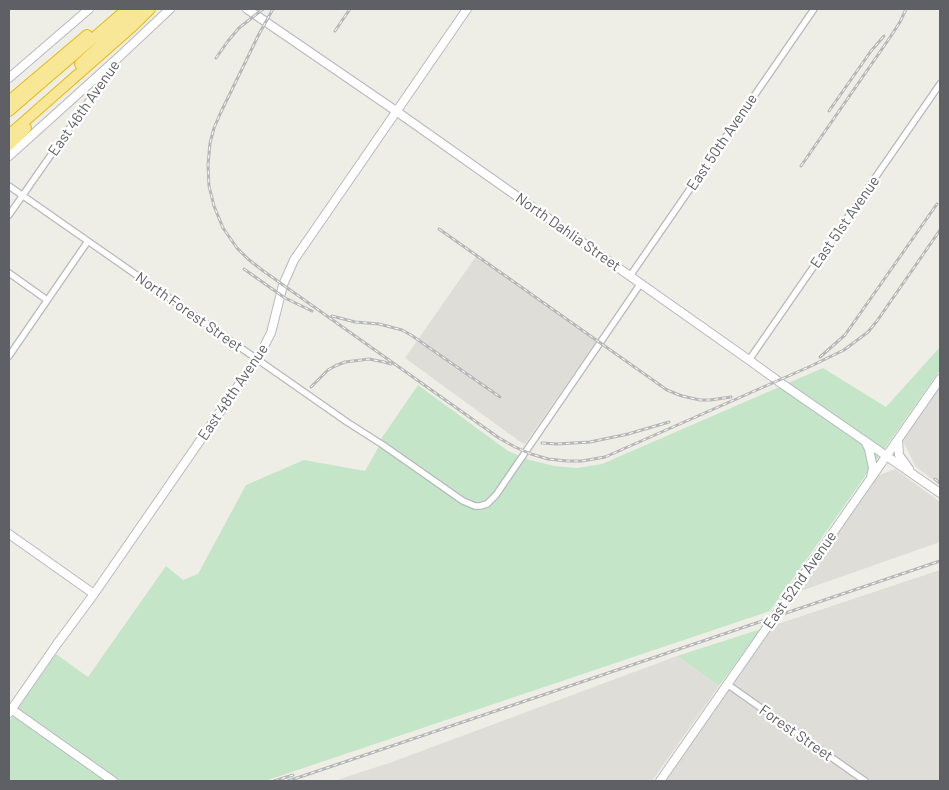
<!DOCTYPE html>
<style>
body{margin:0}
#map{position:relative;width:949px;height:790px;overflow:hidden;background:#efeee6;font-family:Barlow,sans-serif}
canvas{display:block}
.frame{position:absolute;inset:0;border:10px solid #5e6066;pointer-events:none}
</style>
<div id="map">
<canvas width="949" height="790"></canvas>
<div class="frame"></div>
</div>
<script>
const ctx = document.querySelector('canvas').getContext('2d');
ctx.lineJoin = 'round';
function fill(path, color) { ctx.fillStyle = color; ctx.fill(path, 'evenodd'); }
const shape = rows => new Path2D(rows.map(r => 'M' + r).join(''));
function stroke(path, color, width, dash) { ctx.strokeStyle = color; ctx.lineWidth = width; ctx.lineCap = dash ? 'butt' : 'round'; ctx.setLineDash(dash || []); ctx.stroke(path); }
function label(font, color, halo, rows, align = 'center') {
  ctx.font = font + ' Barlow,sans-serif'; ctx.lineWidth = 4.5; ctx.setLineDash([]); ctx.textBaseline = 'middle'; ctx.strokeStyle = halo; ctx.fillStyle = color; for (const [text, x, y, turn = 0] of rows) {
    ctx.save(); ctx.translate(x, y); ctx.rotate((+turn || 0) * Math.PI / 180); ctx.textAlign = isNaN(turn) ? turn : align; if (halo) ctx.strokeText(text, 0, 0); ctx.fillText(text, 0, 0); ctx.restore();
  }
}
const industrial = shape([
 [477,255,597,340,525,444,519,441,405,358],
 [940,384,940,485,916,467,902,439],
 [895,469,940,502,940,542,795,593,877,476],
 [940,570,940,781,665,781,772,626],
 [677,656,719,686,652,781,334,781,392,762]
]);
const green = shape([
 [940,347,940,370,770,611,265,781,9,781,9,721,56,654,88,677,166,566,183,580,198,574,246,485,304,460,365,471,378,448,381,439,418,385,508,451,530,460,554,466,577,468,602,464,823,368,886,407],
 [761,629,719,686,677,656]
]);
const street = shape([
 [9,186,347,422,383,445,463,501,475,506,480,506,487,504,496,495,641,283],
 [9,215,99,86,111,66],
 [9,273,47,300],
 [630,276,814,9],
 [9,356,88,241],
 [749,360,940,84],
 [727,684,865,781]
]);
const secondary = shape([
 [247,9,396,111,749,360,778,381,940,493],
 [9,78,89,9],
 [9,156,120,56,170,9],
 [898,440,899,455,909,469],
 [866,443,869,449,873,468,871,477],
 [9,534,94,594],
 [11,709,113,781],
 [9,713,57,644,94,594,260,354,271,333,283,285,294,260,467,9],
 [660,781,940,379]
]);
const highway = shape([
 [80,64,140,9],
 [9,101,87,35],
 [9,111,127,9],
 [9,135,134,25,150,9],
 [9,145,26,128]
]);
const rail = shape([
 [273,9,259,34,221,112,214,128,210,143,208,165,209,186,214,206,223,228,237,248,248,259,262,270,499,438,515,447,531,454,548,459,567,461,582,461,605,457,811,366,844,350,868,332,877,321,940,230],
 [335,31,350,9],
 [216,58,228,41,239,28,263,9],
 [829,111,871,51,884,36],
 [801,166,891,36,900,22,906,9],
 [439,229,667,390,682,396,700,400,710,400,731,397],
 [244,269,285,298,312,311],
 [332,316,355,322,379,324,402,330,411,335,500,397],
 [820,357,845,335,937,204],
 [311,387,328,370,335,366,345,362,369,359,384,362,391,364],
 [542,443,557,444,590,442,628,434,669,422],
 [935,479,940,483],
 [274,781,293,775],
 [288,781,940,561]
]);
const streetNames = [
 ["East 46th Avenue",84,108,-55],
 ["East 50th Avenue",722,142,-56],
 ["East 51st Avenue",845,222,-55],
 ["North Dahlia Street",568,232,35],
 ["North Forest Street",189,312,35],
 ["East 48th Avenue",233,392,-56],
 ["East 52nd Avenue",800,580,-55],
 ["Forest Street",796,733,35]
];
fill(industrial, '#deddd8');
fill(green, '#c4e5c8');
stroke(street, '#b6b8bc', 8);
stroke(secondary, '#b7b9bf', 10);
stroke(highway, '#e7b90e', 12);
stroke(street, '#fff', 5.5);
stroke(secondary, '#fff', 8);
stroke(highway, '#f7e796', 10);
stroke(rail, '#b6b7b7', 3);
stroke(rail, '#fff', 1, [4]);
label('15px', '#5e6066', '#fff', streetNames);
</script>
